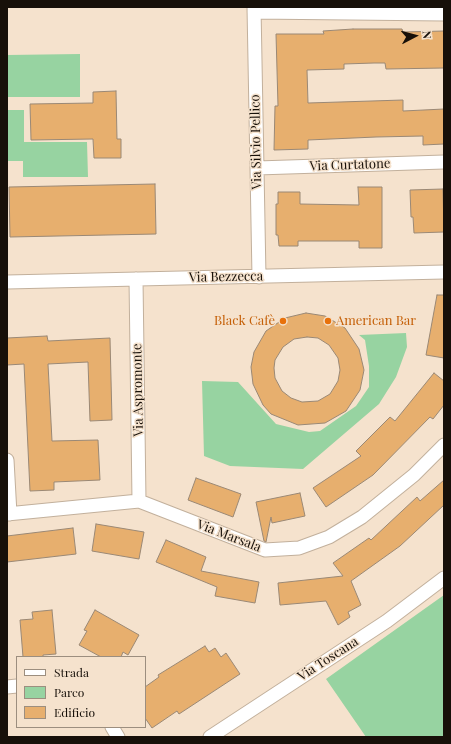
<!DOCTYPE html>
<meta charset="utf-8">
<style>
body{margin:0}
#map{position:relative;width:451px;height:744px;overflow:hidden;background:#f5e2cd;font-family:"Playfair Display",serif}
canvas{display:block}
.frame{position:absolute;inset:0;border:8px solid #171009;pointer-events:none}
.legend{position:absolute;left:16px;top:656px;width:130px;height:72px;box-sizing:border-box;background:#f5e2cd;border:1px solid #9c8e7f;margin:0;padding:5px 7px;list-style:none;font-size:12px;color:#171009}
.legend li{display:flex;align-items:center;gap:8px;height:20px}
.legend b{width:20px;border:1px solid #9c8e7f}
.north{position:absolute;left:395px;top:16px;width:40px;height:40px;-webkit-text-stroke:3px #f5e2cd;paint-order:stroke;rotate:84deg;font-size:11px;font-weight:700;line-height:16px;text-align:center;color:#171009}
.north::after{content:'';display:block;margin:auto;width:14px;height:18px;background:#171009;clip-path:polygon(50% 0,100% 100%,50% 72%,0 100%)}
</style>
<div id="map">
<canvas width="451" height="744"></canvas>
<div class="frame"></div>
<ul class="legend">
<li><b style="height:5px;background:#fff"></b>Strada</li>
<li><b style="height:11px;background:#97d3a1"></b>Parco</li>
<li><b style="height:11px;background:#e7af6e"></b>Edificio</li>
</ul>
<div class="north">N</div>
</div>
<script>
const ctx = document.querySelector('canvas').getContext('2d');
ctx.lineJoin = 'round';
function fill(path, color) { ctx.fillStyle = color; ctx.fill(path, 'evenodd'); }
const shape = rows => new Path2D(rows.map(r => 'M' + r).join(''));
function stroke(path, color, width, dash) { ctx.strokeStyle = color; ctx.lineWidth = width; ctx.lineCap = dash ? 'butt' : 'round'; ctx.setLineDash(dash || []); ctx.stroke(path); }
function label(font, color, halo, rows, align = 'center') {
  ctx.font = font + ' "Playfair Display",serif'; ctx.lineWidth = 3; ctx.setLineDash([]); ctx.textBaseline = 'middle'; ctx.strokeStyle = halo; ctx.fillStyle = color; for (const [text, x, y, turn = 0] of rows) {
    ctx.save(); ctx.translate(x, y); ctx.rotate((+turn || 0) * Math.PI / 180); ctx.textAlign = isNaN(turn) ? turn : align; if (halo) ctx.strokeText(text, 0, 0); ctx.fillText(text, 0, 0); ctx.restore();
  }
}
const green = shape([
 [80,54,80,97,7,97,7,55],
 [7,110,24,110,24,142,87,142,88,177,23,177,23,161,7,161],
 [406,333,407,347,396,377,379,404,303,469,230,466,204,456,202,381,238,382,276,424,309,432,320,431,356,406,369,387,369,366,365,340,359,335],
 [444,595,444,737,366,737,326,679]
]);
const building = shape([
 [353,29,402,29,403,32,444,31,444,68,386,69,385,63,374,63,344,64,344,69,307,70,308,103,403,100,403,111,444,109,444,144,423,145,423,136,376,137,308,140,308,149,274,150,275,106,278,106,276,34,324,34,323,31,353,29],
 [116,91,117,139,121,139,121,158,94,158,93,139,31,140,30,104,93,103,93,92,116,91],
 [155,184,156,234,10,237,9,187,155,184],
 [358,187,382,187,382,248,359,248,359,241,298,241,298,246,279,246,278,235,276,235,276,204,278,204,278,192,300,192,300,204,359,205,358,187],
 [443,189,444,232,414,233,413,217,411,217,410,190,443,189],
 [437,295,444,295,444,358,426,355,437,295],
 [306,313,325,316,345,328,359,349,364,370,360,390,346,411,325,423,298,425,271,414,263,405,253,384,251,367,254,352,266,331,285,318,306,313],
 [307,337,318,338,329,345,338,358,340,370,338,381,330,394,318,401,302,402,291,398,282,391,275,378,274,368,275,360,283,347,294,339,307,337],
 [47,336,48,341,110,338,112,420,90,421,88,362,48,364,52,441,98,440,100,480,54,482,54,490,30,491,24,364,7,365,7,338,47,336],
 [434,373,444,381,444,405,433,419,430,417,373,475,326,507,313,488,361,456,356,451,390,417,395,421,434,373],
 [196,478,241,494,233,517,188,500,196,478],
 [444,480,444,505,400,546,351,581,361,605,348,612,350,617,338,625,326,601,280,605,278,583,343,576,333,563,369,538,371,540,417,497,420,501,444,480],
 [300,493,305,516,272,523,271,517,266,542,264,541,256,502,300,493],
 [96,524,144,532,139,559,92,551,96,524],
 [73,528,76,554,7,562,7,536,73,528],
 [166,540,206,557,201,571,259,582,255,603,215,596,217,587,156,562,166,540],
 [52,610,56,654,43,655,43,657,23,657,20,620,33,619,32,612,52,610],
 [95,610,139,635,128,655,123,652,121,657,101,657,79,645,87,631,84,630,95,610],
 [205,646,209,652,215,648,221,657,226,653,240,674,179,714,177,711,152,728,145,718,145,687,159,677,158,675,205,646]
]);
const minor = shape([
 [254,7,259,277],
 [254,12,444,14],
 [257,168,444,162],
 [136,279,139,501],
 [7,282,444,272],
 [7,460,10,514],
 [7,514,139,501,265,550,299,548,329,537,362,517,414,475,444,445],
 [7,687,17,686],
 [112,727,118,737],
 [210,737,387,621,444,578]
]);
const markers = [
 [283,321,4,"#e8710a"],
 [328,321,4,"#e8710a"]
];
const streetNames = [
 ["Via Silvio Pellico",256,142,-91],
 ["Via Curtatone",350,165,-2],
 ["Via Bezzecca",226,277,-1],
 ["Via Aspromonte",138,390,-91],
 ["Via Marsala",229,536,21],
 ["Via Toscana",328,659,-33]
];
const foodNames = [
 ["Black Cafè",275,321],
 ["American Bar",336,321,"left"]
];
fill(green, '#97d3a1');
fill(building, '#e7af6e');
stroke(building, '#9a8875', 1);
stroke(minor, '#c2b09c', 15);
stroke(minor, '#fff', 13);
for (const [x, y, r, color] of markers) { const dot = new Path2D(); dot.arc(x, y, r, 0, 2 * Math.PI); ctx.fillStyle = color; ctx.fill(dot); stroke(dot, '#f5e2cd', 1.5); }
label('13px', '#171009', '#f5e2cd', streetNames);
label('13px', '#c56008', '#f5e2cd', foodNames, 'right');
</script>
